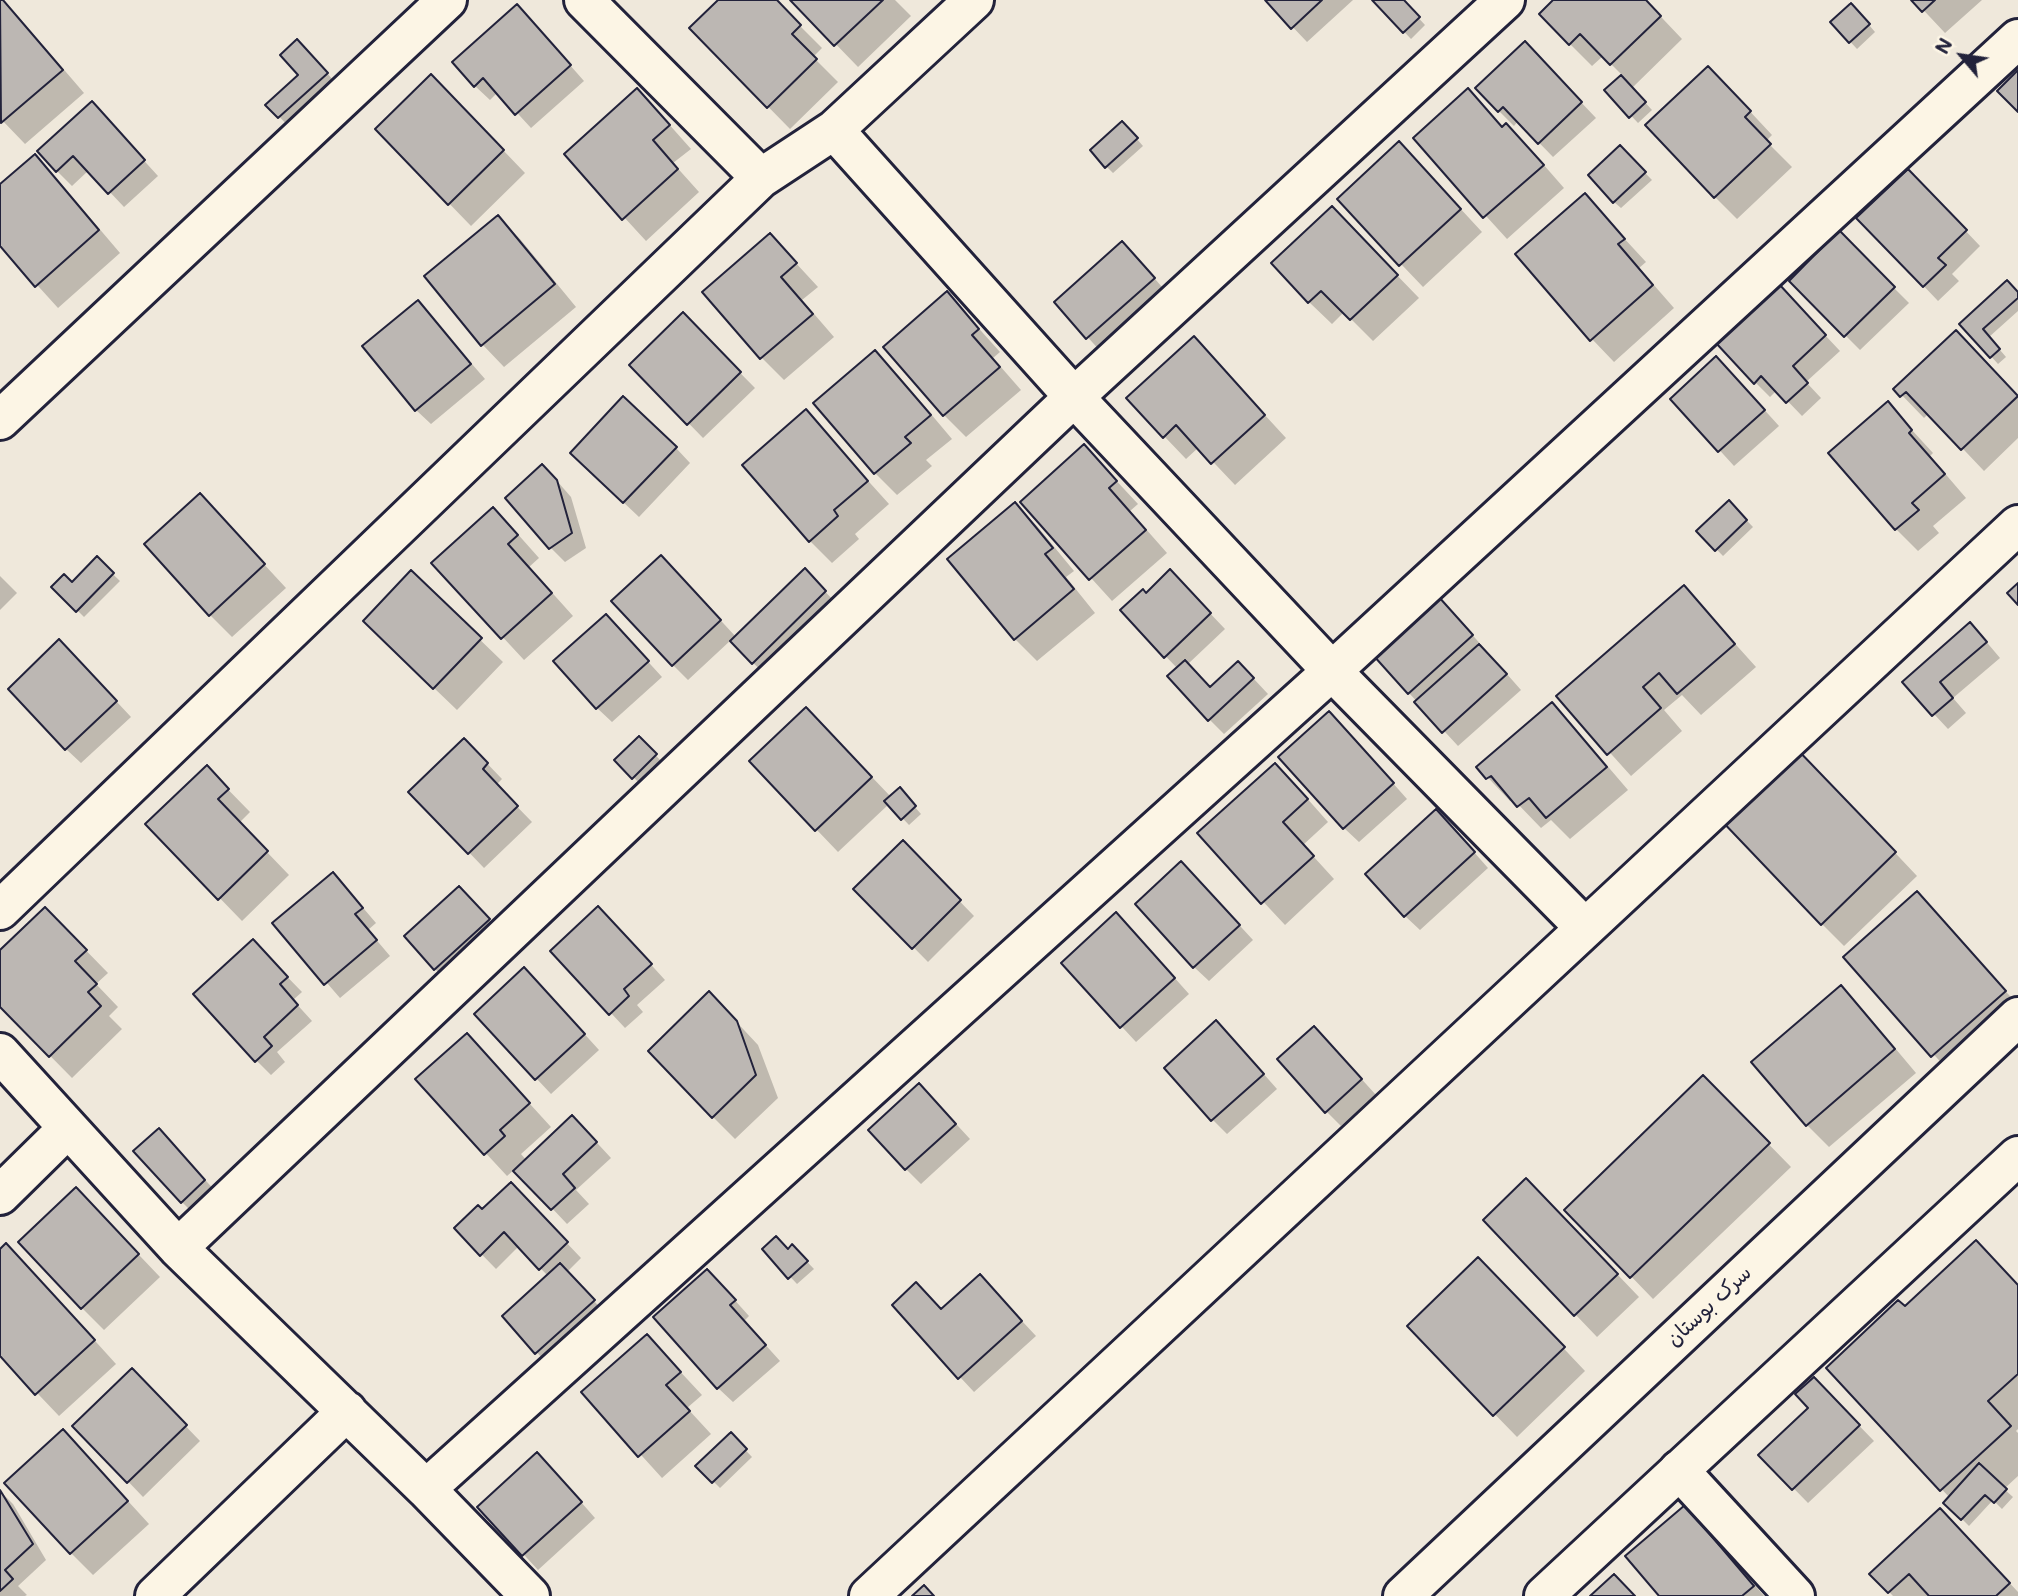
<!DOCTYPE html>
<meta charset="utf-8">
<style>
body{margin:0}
#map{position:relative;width:2018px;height:1596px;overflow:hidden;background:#efe8db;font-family:Mali,sans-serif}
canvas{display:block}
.north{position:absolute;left:1927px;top:21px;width:70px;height:70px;-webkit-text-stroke:5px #fcf5e5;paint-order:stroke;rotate:299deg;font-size:19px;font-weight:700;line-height:28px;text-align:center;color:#22223b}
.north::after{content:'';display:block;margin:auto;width:24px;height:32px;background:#22223b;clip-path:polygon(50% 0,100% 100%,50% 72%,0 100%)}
</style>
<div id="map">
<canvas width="2018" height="1596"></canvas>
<div class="north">N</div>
</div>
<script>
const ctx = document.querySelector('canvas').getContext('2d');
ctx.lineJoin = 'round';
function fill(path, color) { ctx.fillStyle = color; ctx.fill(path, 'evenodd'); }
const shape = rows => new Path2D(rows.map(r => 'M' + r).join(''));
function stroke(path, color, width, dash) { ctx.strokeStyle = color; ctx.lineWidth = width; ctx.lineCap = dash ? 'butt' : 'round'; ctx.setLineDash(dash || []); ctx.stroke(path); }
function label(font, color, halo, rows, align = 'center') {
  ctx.font = font + ' Mali,"Playpen Sans Arabic",sans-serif'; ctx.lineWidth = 5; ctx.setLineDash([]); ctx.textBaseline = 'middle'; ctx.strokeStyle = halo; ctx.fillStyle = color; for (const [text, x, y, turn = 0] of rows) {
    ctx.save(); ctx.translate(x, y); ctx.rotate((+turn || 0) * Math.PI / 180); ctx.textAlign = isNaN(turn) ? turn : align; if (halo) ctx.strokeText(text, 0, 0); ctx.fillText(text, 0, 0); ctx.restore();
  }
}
const shadow = shape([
 [0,0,17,15,84,93,25,144,0,118],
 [720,0,774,0,822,48,813,57,838,82,790,129,691,28],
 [793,0,895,0,911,16,858,67],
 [1267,0,1353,0,1307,42],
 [1374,0,1402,0,1425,25,1411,39],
 [1556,0,1645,0,1682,39,1632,88,1652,110,1638,123,1607,90,1623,76,1603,56,1592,66,1570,44],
 [1914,0,1982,0,1945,33],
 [1858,12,1875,32,1857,49,1832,22],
 [531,21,584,81,531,128,498,92,490,100,475,86],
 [312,56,341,89,294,132,268,105,301,75],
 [1539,58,1596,118,1553,157,1518,121,1514,126,1499,111],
 [1730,90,1772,135,1766,141,1792,167,1737,219,1715,197],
 [1468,91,1503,128,1506,125,1529,148,1564,188,1507,239,1415,138],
 [454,99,525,173,471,226,378,130],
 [659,113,691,149,673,163,699,192,646,241,566,154],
 [106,119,158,176,124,207,89,170,72,186,57,171],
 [1129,130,1143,146,1113,173,1106,166],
 [1620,147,1652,180,1621,208,1614,202],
 [34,157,57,179,120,253,58,308,0,244,0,187],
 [1421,166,1482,232,1423,287,1339,199],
 [1923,186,1980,246,1952,274,1959,281,1938,301,1859,218],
 [1585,196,1646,262,1639,268,1674,308,1614,362,1592,339],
 [498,217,520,239,576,307,504,367,482,344],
 [1354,231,1419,298,1373,341,1344,312,1332,324,1309,302],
 [1839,233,1909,303,1860,350,1791,281],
 [770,235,818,287,802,300,834,337,784,380,762,358],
 [1137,258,1168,294,1102,353,1056,302],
 [947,293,1000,352,993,358,1021,390,966,437,944,415],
 [2018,294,2018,311,1989,337,2006,357,1998,364,1962,324],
 [1793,301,1840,351,1806,382,1821,398,1802,416,1777,390,1770,397,1755,382],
 [418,302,485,379,431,424,416,410],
 [683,315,755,388,703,438,632,365],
 [1194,338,1286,438,1235,485,1199,447,1186,459,1164,436],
 [875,353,898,375,952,439,926,460,932,466,897,495,875,473],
 [1978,355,2018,397,2018,438,1984,471,1929,413,1924,418,1896,389],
 [1731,373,1779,426,1734,466,1673,399],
 [1888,404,1933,453,1930,456,1966,498,1933,526,1939,533,1918,551,1896,529],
 [806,412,889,504,855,534,859,539,832,563,810,541],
 [1084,446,1138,504,1130,511,1167,553,1112,601,1022,502],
 [676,448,690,463,639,517,587,468],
 [557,481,571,497,586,548,565,562,550,547],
 [200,495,286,588,232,637,210,615],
 [1729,502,1753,527,1723,556,1699,531],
 [1015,504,1037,526,1074,571,1066,577,1095,613,1037,661,1015,639],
 [515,531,539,558,529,567,573,616,524,660,434,563],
 [97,559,120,581,84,617,54,587,72,584],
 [805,571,840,607,768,678,731,640,688,680,673,665,676,572,736,637],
 [411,573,503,662,457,710,387,643],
 [0,576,17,593,0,610],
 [1185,587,1225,629,1188,664,1211,688,1253,678,1268,694,1224,734,1209,719,1178,669,1122,611,1146,595],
 [1684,587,1756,667,1701,715,1682,695,1664,710,1682,731,1631,776,1559,696],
 [1453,613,1521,690,1458,746,1409,693],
 [620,631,662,677,612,722,597,708],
 [1984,639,2000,658,1953,698,1966,713,1948,729,1904,682],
 [74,656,131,717,81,763,66,749],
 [1552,704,1574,727,1628,790,1570,839,1551,820,1541,828,1513,799,1510,801,1478,767],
 [1344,728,1407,799,1359,842,1344,828],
 [828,731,891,797,906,797,921,814,909,825,889,804,838,852,751,761],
 [639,738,662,762,640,784,617,760],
 [479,755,502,779,496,785,532,822,484,868,411,792],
 [207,768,250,812,239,823,289,875,242,921,148,824],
 [1816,769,1917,876,1844,946,1822,924],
 [1297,787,1328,822,1303,845,1334,879,1285,925,1200,834],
 [1451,826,1488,868,1420,930,1405,916],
 [903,843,974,916,928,962,856,889],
 [1196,878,1253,940,1209,981,1194,967],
 [347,889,376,923,368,930,390,956,340,998,275,923],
 [1917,893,2018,1005,1955,1078,1846,957],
 [474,903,503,935,450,983,435,969],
 [613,923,665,980,637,1005,643,1012,625,1028,553,951],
 [1131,929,1189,994,1136,1042,1063,963],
 [67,931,108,973,96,984,118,1007,109,1016,122,1029,72,1078,0,1005,0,952],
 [267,956,302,992,293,1000,312,1021,277,1052,285,1062,271,1075,256,1060],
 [539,984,599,1050,551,1094,476,1014],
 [1840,987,1863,1010,1916,1073,1829,1147,1807,1125],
 [731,1016,758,1045,778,1098,735,1139,713,1117],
 [467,1035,551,1127,521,1154,527,1161,587,1132,611,1158,576,1190,589,1204,567,1224,515,1169,507,1176,417,1079],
 [1231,1037,1277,1089,1227,1134,1212,1119],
 [1329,1043,1376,1095,1341,1126,1326,1111],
 [1703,1077,1791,1167,1653,1299,1567,1210],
 [934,1100,970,1139,921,1184,906,1169],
 [173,1145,219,1195,196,1216,182,1202],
 [525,1199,581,1258,567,1272,608,1316,551,1368,504,1316,548,1276,519,1246,496,1269,456,1228,482,1212],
 [1549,1203,1639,1297,1597,1337,1575,1314],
 [98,1212,160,1277,104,1330,82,1308],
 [1976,1242,2018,1285,2018,1429,2016,1431,2018,1433,2018,1476,2004,1489,2013,1497,2002,1509,1993,1500,1969,1526,1945,1502,1950,1498,1828,1368,1905,1309],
 [792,1246,814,1269,797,1284,764,1249,788,1250],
 [0,1252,29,1268,116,1364,59,1416,0,1354],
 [1501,1282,1585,1371,1517,1437,1409,1326],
 [722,1286,749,1316,744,1321,780,1361,733,1402,718,1388],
 [994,1291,1036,1336,974,1392,960,1377,942,1311],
 [647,1336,702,1395,687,1408,711,1434,662,1478,584,1392],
 [1814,1379,1874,1441,1808,1503,1761,1455,1810,1408],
 [147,1386,200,1441,143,1497,75,1426],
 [731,1435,752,1457,720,1488,698,1466],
 [85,1454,149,1524,93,1575,71,1553],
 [552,1469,595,1518,538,1570,480,1507],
 [0,1491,13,1504,46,1560,18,1586,27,1595,25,1596,0,1596],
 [1685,1507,1707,1529,1764,1596,1661,1596],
 [1962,1532,2018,1592,2018,1596,1893,1596,1872,1574]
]);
const building = shape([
 [0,0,3,0,63,70,1,123,0,0],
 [718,0,777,0,801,25,792,34,817,59,767,108,689,28,718,0],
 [790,0,883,0,834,46,790,0],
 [1265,0,1322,0,1291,29,1265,0],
 [1372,0,1404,0,1420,17,1403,33,1372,0],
 [1553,0,1646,0,1661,16,1610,65,1580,34,1569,45,1539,14,1553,0],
 [1911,0,1935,0,1922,12,1911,0],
 [1851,3,1870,24,1849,43,1830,22,1851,3],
 [517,4,571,65,515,115,483,78,474,87,452,62,517,4],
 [297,39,328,73,278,118,265,105,298,75,280,55,297,39],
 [1525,41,1582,102,1538,144,1503,107,1498,112,1475,88,1525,41],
 [1708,66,1751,111,1745,117,1771,144,1714,198,1645,125,1708,66],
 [2018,70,2018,112,1997,91,2018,70],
 [431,74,504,150,448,205,375,129,431,74],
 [1621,75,1646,102,1629,118,1604,90,1621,75],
 [637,88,670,125,653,140,678,169,622,220,564,154,637,88],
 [1468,88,1502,127,1506,123,1544,165,1483,218,1413,138,1468,88],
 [92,101,145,160,108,194,73,156,56,172,37,151,92,101],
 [1122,121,1138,138,1105,168,1090,150,1122,121],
 [1399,141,1461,209,1399,266,1337,199,1399,141],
 [1620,145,1646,172,1613,203,1588,175,1620,145],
 [35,154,99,230,35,287,0,246,0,184,35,154],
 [1908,169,1967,230,1938,258,1946,265,1923,287,1856,218,1908,169],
 [1585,193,1625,239,1618,244,1653,285,1590,341,1515,254,1585,193],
 [1332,206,1398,275,1350,320,1321,291,1308,303,1271,263,1332,206],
 [498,215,555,284,481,346,424,276,498,215],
 [1839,230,1895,287,1844,337,1789,281,1839,230],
 [770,233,797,263,781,277,813,314,760,359,702,292,770,233],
 [1122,241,1155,278,1086,339,1054,302,1122,241],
 [2007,280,2018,292,2018,298,1983,329,2000,349,1990,358,1959,324,2007,280],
 [1779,284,1826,335,1793,366,1808,383,1786,403,1761,376,1754,384,1716,343,1779,284],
 [947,291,979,329,972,335,1000,367,943,416,883,347,947,291],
 [418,300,471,364,415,411,362,346,418,300],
 [683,312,741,372,687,425,629,365,683,312],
 [1956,330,2018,396,1961,450,1906,392,1900,397,1893,389,1956,330],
 [1194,336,1265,415,1211,464,1176,425,1163,438,1126,398,1194,336],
 [875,350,931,415,905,437,911,443,874,474,813,403,875,350],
 [1716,356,1765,410,1718,452,1670,399,1716,356],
 [623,396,677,447,623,503,570,453,623,396],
 [1888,401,1912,430,1909,433,1945,474,1912,503,1919,510,1895,530,1828,453,1888,401],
 [806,409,868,481,834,510,838,516,809,542,742,465,806,409],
 [1084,444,1117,481,1109,488,1146,530,1089,580,1020,502,1084,444],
 [542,464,557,480,572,533,549,549,505,498,542,464],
 [200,493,265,564,209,616,144,544,200,493],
 [1729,500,1747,520,1715,551,1696,531,1729,500],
 [1015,502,1053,548,1045,554,1074,589,1014,640,947,559,1015,502],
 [493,507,518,535,508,544,552,593,501,639,431,563,493,507],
 [661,555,721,620,672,666,611,601,661,555],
 [97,556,114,573,76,612,51,587,64,574,72,582,97,556],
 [805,568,826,591,752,664,730,641,805,568],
 [1170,569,1211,613,1164,658,1120,610,1143,589,1146,593,1170,569],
 [411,570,482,638,433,689,363,621,411,570],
 [2018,583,2018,605,2007,593,2018,583],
 [1684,585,1735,644,1677,694,1659,673,1643,687,1661,708,1607,755,1556,696,1684,585],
 [1438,596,1473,635,1408,694,1373,655,1438,596],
 [606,614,649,661,596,709,553,661,606,614],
 [1970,622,1987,642,1940,682,1953,698,1932,716,1902,682,1970,622],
 [59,639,117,701,65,750,8,689,59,639],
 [1479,644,1507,674,1442,733,1414,702,1479,644],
 [1185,660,1210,687,1238,661,1254,678,1208,721,1167,676,1185,660],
 [1552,702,1607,767,1546,818,1529,798,1517,807,1491,776,1486,779,1476,767,1552,702],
 [806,707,872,777,815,831,749,761,806,707],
 [1329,711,1394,783,1343,829,1278,757,1329,711],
 [639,736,657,754,632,779,614,760,639,736],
 [464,738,488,763,483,769,518,806,468,854,408,792,464,738],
 [1793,745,1896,852,1821,925,1718,817,1793,745],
 [1275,763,1308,799,1283,822,1314,856,1261,904,1197,833,1275,763],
 [207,765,229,789,218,799,268,851,218,900,145,824,207,765],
 [900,787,916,806,901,820,884,801,900,787],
 [1436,809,1475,852,1404,917,1365,874,1436,809],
 [903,840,961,900,912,949,853,889,903,840],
 [1181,861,1240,925,1193,968,1135,904,1181,861],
 [333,872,363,908,355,914,377,940,324,985,272,923,333,872],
 [459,886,490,919,434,970,404,936,459,886],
 [1917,891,2006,991,1931,1057,1843,957,1917,891],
 [598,906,652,964,624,989,629,996,609,1015,550,951,598,906],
 [45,907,87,950,75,961,97,984,88,992,101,1006,49,1057,0,1007,0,950,45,907],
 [1116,912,1175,978,1120,1028,1061,963,1116,912],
 [253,939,288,977,280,984,298,1005,264,1037,272,1046,255,1062,193,994,253,939],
 [524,967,585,1034,535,1080,474,1014,524,967],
 [1841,985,1895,1049,1806,1126,1751,1062,1841,985],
 [709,991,737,1021,756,1075,712,1118,648,1051,709,991],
 [1216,1020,1264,1074,1211,1121,1164,1068,1216,1020],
 [1314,1026,1362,1079,1325,1113,1277,1059,1314,1026],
 [467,1033,530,1103,500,1130,505,1136,484,1155,415,1079,467,1033],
 [1703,1075,1770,1143,1630,1278,1564,1210,1703,1075],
 [919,1083,956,1124,905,1170,868,1130,919,1083],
 [572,1115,597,1142,563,1174,575,1188,551,1210,513,1171,572,1115],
 [159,1128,205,1180,181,1203,133,1151,159,1128],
 [1526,1178,1618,1274,1574,1316,1483,1220,1526,1178],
 [511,1182,568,1242,539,1270,504,1232,480,1256,454,1228,478,1205,482,1209,511,1182],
 [76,1187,139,1254,81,1309,18,1242,76,1187],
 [776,1236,788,1249,792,1244,808,1261,788,1279,762,1249,776,1236],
 [1976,1240,2018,1285,2018,1374,1988,1401,2011,1426,1940,1491,1826,1368,1898,1300,1905,1306,1976,1240],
 [6,1243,95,1340,35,1395,0,1356,0,1249,6,1243],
 [1478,1257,1565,1347,1493,1416,1407,1326,1478,1257],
 [560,1263,595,1300,535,1354,502,1316,560,1263],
 [707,1269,736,1300,730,1305,766,1345,717,1389,653,1317,707,1269],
 [980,1274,1022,1321,958,1379,892,1305,916,1282,941,1309,980,1274],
 [647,1334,681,1372,666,1385,690,1411,638,1457,581,1392,647,1334],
 [132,1368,187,1425,127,1483,72,1426,132,1368],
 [1814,1377,1860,1425,1792,1490,1758,1455,1808,1408,1795,1394,1814,1377],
 [63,1429,128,1501,70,1554,4,1483,63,1429],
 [731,1432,747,1449,712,1483,695,1466,731,1432],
 [537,1452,582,1502,522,1556,477,1507,537,1452],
 [1979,1463,2007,1489,1994,1503,1985,1495,1961,1520,1943,1503,1979,1463],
 [0,1490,33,1544,5,1570,13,1579,0,1591,0,1490],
 [1685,1505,1754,1586,1742,1596,1659,1596,1625,1556,1685,1505],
 [1940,1508,2010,1583,1996,1596,1929,1596,1909,1574,1888,1593,1869,1574,1940,1508],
 [1614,1574,1635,1596,1590,1596,1614,1574],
 [924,1585,934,1596,912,1596,924,1585]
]);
const street = shape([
 [584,0,761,178],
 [834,130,1074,397,1332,671,1585,928],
 [0,420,447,0],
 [0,910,761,178,834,130,974,0],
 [0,1053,178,1248,426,1489,530,1596],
 [0,1195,67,1129],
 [178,1248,1074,397,1505,0],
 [1679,1470,1795,1596],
 [426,1489,1332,671,2018,39],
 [155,1596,347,1411],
 [869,1596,2018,525]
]);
const secondary = shape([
 [1403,1596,2018,1017],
 [1544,1596,2018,1156]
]);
const streetNames = [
 ["سرک بوستان",1709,1306,-43]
];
fill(shadow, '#0003');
fill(building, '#bcb7b3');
stroke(building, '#22223b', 2);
stroke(street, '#22223b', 44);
stroke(secondary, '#22223b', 44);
stroke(street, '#fcf5e5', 38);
stroke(secondary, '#fcf5e5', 38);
label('21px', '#22223b', '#fcf5e5', streetNames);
</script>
